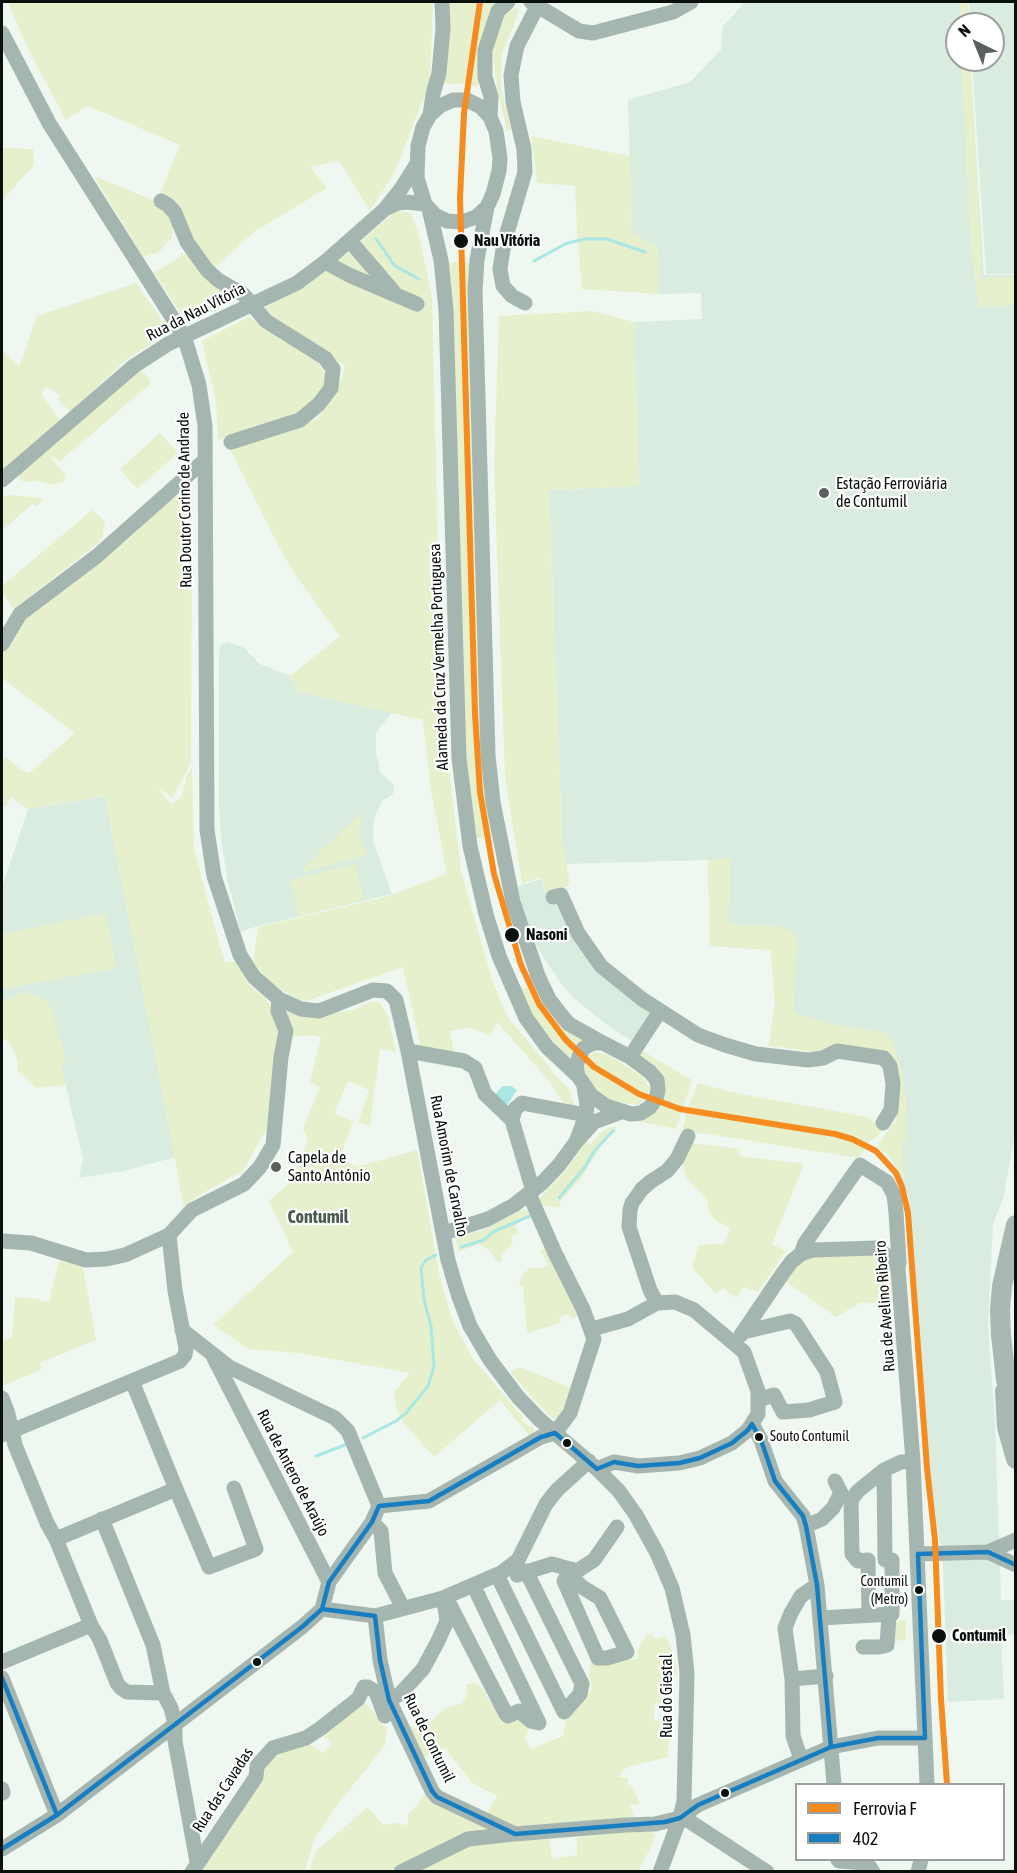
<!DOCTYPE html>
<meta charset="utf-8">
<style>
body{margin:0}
#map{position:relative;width:1017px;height:1873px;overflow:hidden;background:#eef8f1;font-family:"Asap Condensed",sans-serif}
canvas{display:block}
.frame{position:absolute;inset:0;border:3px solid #0a100c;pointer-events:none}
.legend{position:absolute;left:795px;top:1783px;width:210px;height:78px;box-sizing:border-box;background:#fff;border:2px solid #9d9f9e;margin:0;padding:8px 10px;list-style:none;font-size:18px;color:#0a100c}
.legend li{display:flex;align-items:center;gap:12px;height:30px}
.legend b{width:30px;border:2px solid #9d9f9e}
.north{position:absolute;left:945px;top:12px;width:60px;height:60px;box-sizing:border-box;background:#fff;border:2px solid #9d9f9e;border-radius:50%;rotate:317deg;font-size:16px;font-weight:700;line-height:24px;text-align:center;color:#0a100c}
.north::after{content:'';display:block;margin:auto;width:21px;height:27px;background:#5a615c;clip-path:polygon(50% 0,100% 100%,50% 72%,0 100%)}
</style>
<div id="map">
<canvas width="1017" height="1873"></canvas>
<div class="frame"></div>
<ul class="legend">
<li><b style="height:8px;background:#f68b1f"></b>Ferrovia F</li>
<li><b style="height:8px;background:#187ec2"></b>402</li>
</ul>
<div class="north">N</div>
</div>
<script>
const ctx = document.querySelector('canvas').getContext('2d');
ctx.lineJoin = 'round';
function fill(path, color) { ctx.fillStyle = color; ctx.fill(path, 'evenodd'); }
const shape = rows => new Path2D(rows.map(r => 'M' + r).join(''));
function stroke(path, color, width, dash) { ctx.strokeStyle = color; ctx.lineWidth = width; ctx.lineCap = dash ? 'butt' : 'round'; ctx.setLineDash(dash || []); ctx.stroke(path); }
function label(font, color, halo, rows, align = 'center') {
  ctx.font = font + ' "Asap Condensed",sans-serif'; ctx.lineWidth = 4.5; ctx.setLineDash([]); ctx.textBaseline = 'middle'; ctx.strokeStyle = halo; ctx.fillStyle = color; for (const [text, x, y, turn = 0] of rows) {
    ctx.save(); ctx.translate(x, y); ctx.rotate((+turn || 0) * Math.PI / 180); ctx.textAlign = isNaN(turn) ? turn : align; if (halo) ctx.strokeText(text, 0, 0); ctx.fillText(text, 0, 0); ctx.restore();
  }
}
const built = shape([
 [745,2,966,2,967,24,957,24,957,60,970,60,984,275,1016,275,1016,1127,1003,1199,993,1224,988,1326,995,1421,1001,1600,1016,1600,1015,1634,1001,1635,1004,1699,948,1702,943,1567,930,1474,909,1198,898,1169,889,1156,877,1146,896,1120,899,1085,888,1053,769,1046,775,1003,771,950,710,946,708,860,566,864,562,837,549,490,639,486,634,322,702,319,701,293,659,294,658,248,632,233,628,100,690,82,721,50,723,26],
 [969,2,1015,2,1015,274,986,274,972,60,993,60,993,24,970,24],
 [228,642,243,647,260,664,290,676,299,692,394,710,376,733,376,752,380,772,394,785,393,794,382,801,374,819,373,841,392,894,247,929,241,933,227,878,221,838,219,804,219,651,221,645],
 [105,796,176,1157,123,1171,79,1178,83,1159,61,1066,25,992,2,1001,2,887,28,809],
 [541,879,546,896,575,916,607,964,658,1003,633,1042,603,1022,574,998,560,982,539,950,526,918,516,887]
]);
const green = shape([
 [8,2,433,2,430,81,396,170,370,211,339,161,310,167,327,188,254,232,213,269,175,207,160,194,180,145,88,106,66,120,27,47],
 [450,2,498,2,477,87,466,83,445,84,444,77,448,50],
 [960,2,968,2,969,24,960,24],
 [517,7,519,11,502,53,501,86,511,129,507,131,497,89,493,56,494,45,506,13],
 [961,60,971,60,981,258,981,278,1015,277,1015,305,979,308,971,251],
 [531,136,630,156,632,232,658,248,659,294,582,289,577,233,575,186,537,183],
 [2,148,33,149,34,165,2,201],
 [94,176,160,203,174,225,171,239,159,252,143,257],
 [396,211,411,213,419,235,432,297,442,710,461,871,492,980,507,1016,559,1079,570,1091,575,1108,566,1107,550,1082,497,1022,491,1036,469,1027,450,1031,455,1056,421,1049,403,967,303,1002,271,985,253,961,258,927,385,897,447,874,431,791,423,720,299,692,290,676,340,636,294,573,277,543,229,447,318,419,341,380,345,366,263,309,308,283,345,255],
 [187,252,237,299,196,319,180,312,154,273],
 [461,262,471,263,496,835,474,839,465,764,447,263],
 [136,283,167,327,165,336,127,359,70,412,58,399,60,395,46,387,41,394,60,420,2,473,2,349,19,367,37,316],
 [592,311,634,322,639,486,549,490,562,837,570,885,546,894,541,877,522,884,505,777,494,468,499,316],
 [249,317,317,360,326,375,322,393,305,411,218,440,216,402,202,341],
 [141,369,150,380,150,384,59,462,54,456,51,458,66,476,64,482,53,485,37,481,24,482,19,479,19,474],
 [160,433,178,453,137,489,120,469],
 [183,493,190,502,192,549,191,763,172,798,157,785,167,800,171,803,176,801,182,796,187,775,192,768,194,849,221,950,225,962,236,962,249,985,264,997,279,1017,280,1028,272,1127,263,1135,243,1171,199,1195,184,1207,105,796,28,809,11,797,6,807,2,804,2,759,7,758,23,771,29,773,75,733,2,678,2,648,17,622,54,591,127,541,167,501],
 [11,495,41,498,43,501,36,506,32,504,4,529,2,538,2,497],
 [92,510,105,521,102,538,97,544,14,609,2,592,2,586],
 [361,813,360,836,367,855,305,872,303,868],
 [730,858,731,885,727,921,732,924,748,926,778,926,792,932,797,939,794,1013,835,1025,887,1033,893,1043,902,1070,907,1110,907,1142,902,1142,904,1182,898,1169,889,1156,877,1146,896,1120,899,1085,896,1066,837,1047,814,1052,769,1046,775,1003,771,950,710,946,708,860],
 [355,864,364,899,299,916,290,880],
 [106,913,116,968,3,989,2,934],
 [536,983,583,1040,573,1051,570,1062,539,1028,518,990],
 [25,992,42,998,51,1007,66,1059,61,1066,66,1085,35,1088,17,1070,18,1062,15,1053,9,1043,2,1037,2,1001],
 [372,1001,381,1004,388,1016,396,1052,380,1049,370,1126,358,1123,369,1090,348,1081,334,1113,353,1121,340,1158,356,1167,417,1150,440,1278,452,1319,473,1359,524,1418,522,1420,530,1427,532,1426,534,1431,530,1437,500,1400,434,1457,403,1422,396,1407,394,1392,410,1373,299,1353,249,1349,213,1325,293,1252,269,1201,295,1178,308,1139,303,1129,320,1087,310,1082,321,1037,312,1035,291,1037,284,1015,288,1010,302,1016,354,1010],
 [641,1050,692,1080,676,1129,637,1121,657,1111,663,1101,640,1055],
 [595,1052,609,1055,642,1076,650,1089,645,1100,638,1105,616,1102,605,1097,595,1088,588,1079,583,1067,587,1057],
 [698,1083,731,1092,867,1117,883,1129,874,1140,871,1140,858,1158,682,1130,689,1105],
 [611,1127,617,1127,603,1143,581,1178,560,1202,560,1208,539,1205,540,1197,565,1172,586,1141,590,1145,600,1133],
 [692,1143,740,1149,739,1156,804,1164,772,1244,786,1251,758,1292,744,1287,736,1298,723,1288,716,1294,692,1268,699,1245,724,1244,730,1228,716,1221,710,1214,707,1200,686,1177,681,1158],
 [523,1209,529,1212,530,1217,515,1225,519,1233,511,1237,513,1243,502,1255,501,1262,498,1262,489,1250,478,1244,458,1252,456,1238,490,1227],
 [547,1246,581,1314,572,1319,568,1314,559,1317,561,1323,527,1333,523,1286,519,1285,522,1274,531,1268,540,1268,548,1265,541,1251],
 [867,1252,878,1257,888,1264,893,1274,893,1302,860,1303,836,1317,785,1281,799,1262,811,1255],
 [59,1261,79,1265,83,1268,96,1340,40,1363,42,1369,5,1385,2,1377,2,1341,12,1337,15,1297,30,1298,49,1302],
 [520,1367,573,1389,559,1417,553,1418,547,1414,510,1372],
 [906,1620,906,1640,893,1641,893,1621],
 [652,1633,655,1639,666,1636,674,1655,677,1674,670,1676,662,1684,659,1694,663,1703,655,1704,654,1721,663,1721,662,1729,669,1729,668,1757,627,1767,618,1777,628,1778,628,1785,632,1785,640,1804,630,1805,635,1820,520,1829,486,1814,497,1796,472,1783,445,1748,420,1759,408,1724,421,1731,445,1708,461,1704,467,1696,466,1685,472,1683,477,1683,487,1693,486,1696,506,1718,518,1713,531,1724,525,1739,531,1749,563,1736,567,1716,580,1706,592,1688,589,1676,591,1662,638,1659,637,1651,646,1636],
 [363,1701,379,1718,383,1726,387,1727,385,1745,335,1808,314,1840,305,1871,196,1872,232,1815,278,1751,306,1742,323,1753,332,1744,321,1732],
 [426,1794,497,1830,468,1836,389,1871,309,1872,316,1851,368,1807,383,1825,394,1823,408,1825,408,1815],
 [645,1831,655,1834,651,1847,638,1871,408,1872,467,1844,549,1837,552,1859,577,1855,577,1838,608,1833]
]);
const water = shape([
 [503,1086,511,1086,517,1090,506,1107,492,1097]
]);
const stream = shape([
 [376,239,395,266,419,279],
 [534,261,567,243,585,239,607,239,645,252],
 [559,1198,585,1167,595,1150,614,1130],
 [461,1247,484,1240,493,1232,530,1216],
 [363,1438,396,1421,406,1413,428,1386,434,1366,431,1326,424,1300,421,1268,426,1260,436,1255],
 [316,1456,345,1445]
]);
const minor = shape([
 [531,2,579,31,593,33,673,12,691,2],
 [2,33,49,123,184,336,199,385,205,426,207,830,214,876,240,955,254,977,279,999,301,1009,319,1011,373,990,387,991,396,1000,408,1051,448,1260,458,1294,470,1326,490,1360,518,1397,540,1420,597,1469,619,1491,636,1515,657,1553,672,1588,683,1635,687,1673,684,1801,680,1818,660,1872],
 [430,115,440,106,453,100,467,100,481,107,490,117,496,131,500,158,499,171,493,194,487,207,476,217,462,222,447,221,435,215,425,204,417,178,418,146,423,127,430,115,433,94,439,73,443,28,442,2],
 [490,117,491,97,485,77,485,50,498,11,508,2],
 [161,201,168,205,175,213,187,242,207,270,218,280,244,295,266,321,325,358,333,369,331,388,319,404,300,420,231,442],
 [487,207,477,260,475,291,488,755,493,802,513,902,538,976,549,999,562,1016,569,1024,603,1043],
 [385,209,398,203,406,202,425,204],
 [429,209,441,260,446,310,459,758,470,846,486,914,499,956,526,1018,547,1047,578,1076,591,1095,606,1106,631,1114,641,1113,650,1107,656,1099,658,1090,657,1080,650,1072,630,1057,603,1043,593,1043,584,1048,580,1054,576,1066,578,1076],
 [350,241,393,291],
 [325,262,349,275,417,304],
 [525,303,512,296,503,286,500,269,504,243,525,172,524,149,513,102,511,75,517,46,538,5],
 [2,480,134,366,168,344,297,283,325,262,385,209,401,189,416,165],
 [2,644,20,614,97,556,205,460],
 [553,897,561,895,578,933,601,966,642,999,698,1035,725,1045,756,1054,808,1060,823,1058,837,1051,884,1058,890,1066,893,1084,891,1110,883,1123],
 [408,1051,464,1061,475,1068,485,1094,512,1120,533,1191],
 [630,1057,660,1011],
 [584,1087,587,1105,586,1115,576,1142,594,1122,621,1112],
 [512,1120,515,1109,522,1103,586,1115],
 [529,1194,555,1253,583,1309,594,1339,570,1413,555,1433],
 [444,1233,488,1219,514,1205,542,1183,559,1165,576,1142],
 [2,1241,31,1243,86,1260,106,1259,125,1255,169,1235,192,1210,244,1184,260,1167,273,1145,281,1057,286,1031,278,1011,279,999],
 [801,1254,805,1243,860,1165,887,1182,894,1195,896,1212,899,1262,898,1269,913,1461,927,1784],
 [657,1303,650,1290,629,1227,630,1210,632,1203,642,1189,650,1182,667,1171,677,1159,688,1136],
 [592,1329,628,1319,657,1303,675,1302,694,1310,744,1352,758,1391,758,1414,748,1430,732,1443,700,1458,679,1463,638,1466,614,1462,597,1469],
 [182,1330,229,1367,335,1418,348,1431,379,1506],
 [743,1332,790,1321,796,1324,827,1372,835,1402,809,1410,783,1412,774,1395,758,1400],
 [741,1335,783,1273,792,1261,801,1254,813,1250,876,1248,893,1260,898,1269],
 [213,1356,329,1582,322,1609],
 [2,1398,8,1414,15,1445,47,1523,56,1539],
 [752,1424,761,1440,775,1481,803,1516,806,1526,817,1585,834,1784],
 [2,1435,180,1361,185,1355,186,1348,175,1291,169,1235],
 [884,1470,885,1560],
 [176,1489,209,1567,256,1549,234,1488],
 [102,1519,153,1645,163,1693,171,1708,175,1724,175,1741,197,1862],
 [372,1522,381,1531,385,1573,403,1608],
 [806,1526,822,1519,833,1508,841,1493,835,1481],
 [988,1552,1016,1540],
 [918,1554,988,1552,1016,1565],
 [517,1575,552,1564,577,1571,594,1560,617,1527],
 [570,1575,567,1576,564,1581,598,1658,607,1658,627,1652,600,1598,582,1587,570,1575,571,1569],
 [500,1581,564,1712,580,1694,582,1684,526,1571],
 [329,1582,372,1522,379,1506,429,1501,541,1437,555,1433],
 [450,1605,506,1714,508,1716,519,1711,531,1721,539,1723,477,1593],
 [869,1615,868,1560,858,1561,852,1554,851,1500,858,1491,884,1470,901,1462,913,1461],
 [375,1616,380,1660,389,1700,432,1791,437,1797,515,1834,625,1825,655,1824,680,1818,689,1821,767,1872],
 [820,1618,892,1614,892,1560],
 [91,1625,100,1640,117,1683,121,1688,127,1692,163,1693],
 [863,1647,879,1647,887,1645,889,1615],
 [2,1662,91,1625,56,1539,176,1489,132,1381],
 [2,1678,57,1815],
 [792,1679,826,1676],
 [389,1700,400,1694,423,1669,438,1641,447,1621,444,1601],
 [801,1759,793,1736,792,1679,785,1628,791,1613,801,1596,817,1585],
 [2,1789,3,1793],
 [680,1818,698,1805,831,1747,878,1738,925,1738],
 [2,1849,57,1815,302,1627,322,1609,375,1616,443,1598,501,1573,518,1560,546,1504,557,1490,589,1461],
 [838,1860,839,1861,867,1863,873,1872],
 [192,1872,256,1777,257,1766,273,1748,306,1738,321,1728,358,1699,364,1687,368,1687,376,1692,385,1716],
 [401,1872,468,1839,513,1834],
 [918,1872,921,1860]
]);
const major = shape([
 [1016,1225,1002,1286,1000,1310,1001,1335,1006,1380,1016,1408],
 [1005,1391,1007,1427,1016,1459]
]);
const bus1 = shape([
 [918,1554,925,1738],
 [918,1554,988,1552,1016,1565],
 [322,1609,329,1582,372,1522,379,1506,429,1501,541,1437,555,1433,597,1469,614,1462,638,1466,679,1463,700,1458,732,1443,748,1430,752,1424,761,1440,775,1481,803,1516,806,1526,817,1585,831,1747],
 [2,1678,57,1815],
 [2,1849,57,1815,302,1627,322,1609,375,1616,380,1660,389,1700,432,1791,437,1797,515,1834,665,1822,680,1818,698,1805,831,1747,878,1738,925,1738]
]);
const rail1 = shape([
 [480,2,464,113,460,198,475,714,480,792,494,874,521,965,539,1004,565,1039,594,1067,639,1094,680,1109,835,1134,852,1139,876,1151,896,1173,902,1187,908,1213,927,1468,935,1540,941,1699,947,1784]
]);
const markers = [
 [461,241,8,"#0a100c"],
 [824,493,6,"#5a615c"],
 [512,935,8,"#0a100c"],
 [276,1167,6,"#5a615c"],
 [759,1437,5,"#0a100c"],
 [567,1443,5,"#0a100c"],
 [919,1590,5,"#0a100c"],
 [939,1636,8,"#0a100c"],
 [257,1662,5,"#0a100c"],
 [725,1793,5,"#0a100c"]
];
const busNames = [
 ["Souto Contumil",770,1437],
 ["Contumil",908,1582,"right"],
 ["(Metro)",908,1600,"right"]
];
const stopNames = [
 ["Nau Vitória",474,241],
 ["Nasoni",526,935],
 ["Contumil",952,1636]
];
const streetNames = [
 ["Rua da Nau Vitória",196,312,-27],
 ["Rua Doutor Corino de Andrade",185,500,-91],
 ["Alameda da Cruz Vermelha Portuguesa",439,657,-92],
 ["Rua Amorim de Carvalho",449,1166,79],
 ["Rua de Avelino Ribeiro",885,1306,-94],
 ["Rua de Antero de Araújo",293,1473,63],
 ["Rua do Giestal",667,1696,-90],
 ["Rua de Contumil",429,1738,64],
 ["Rua das Cavadas",223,1790,-57]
];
const poiNames = [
 ["Estação Ferroviária",836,484],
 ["de Contumil",836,502],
 ["Capela de",288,1158],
 ["Santo António",288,1176]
];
const neighbourhoodNames = [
 ["Contumil",318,1217]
];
fill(built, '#daece0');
fill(green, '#e7f0cc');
fill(water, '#a9e7e5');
stroke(stream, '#a9e7e5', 3);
stroke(minor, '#a5b6b0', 15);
stroke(major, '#a9b8b3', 20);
stroke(bus1, '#187ec2', 4.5);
stroke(rail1, '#f68b1f', 6);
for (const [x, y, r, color] of markers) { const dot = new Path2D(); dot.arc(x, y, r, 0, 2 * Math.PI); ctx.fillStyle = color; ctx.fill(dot); stroke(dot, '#fff', 2); }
label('14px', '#0a100c', '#fff', busNames, 'left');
label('bold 16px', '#0a100c', '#fff', stopNames, 'left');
label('16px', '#0a100c', '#fff', streetNames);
label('16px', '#0a100c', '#fff', poiNames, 'left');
label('bold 18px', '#4c5b50', '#fff', neighbourhoodNames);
</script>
